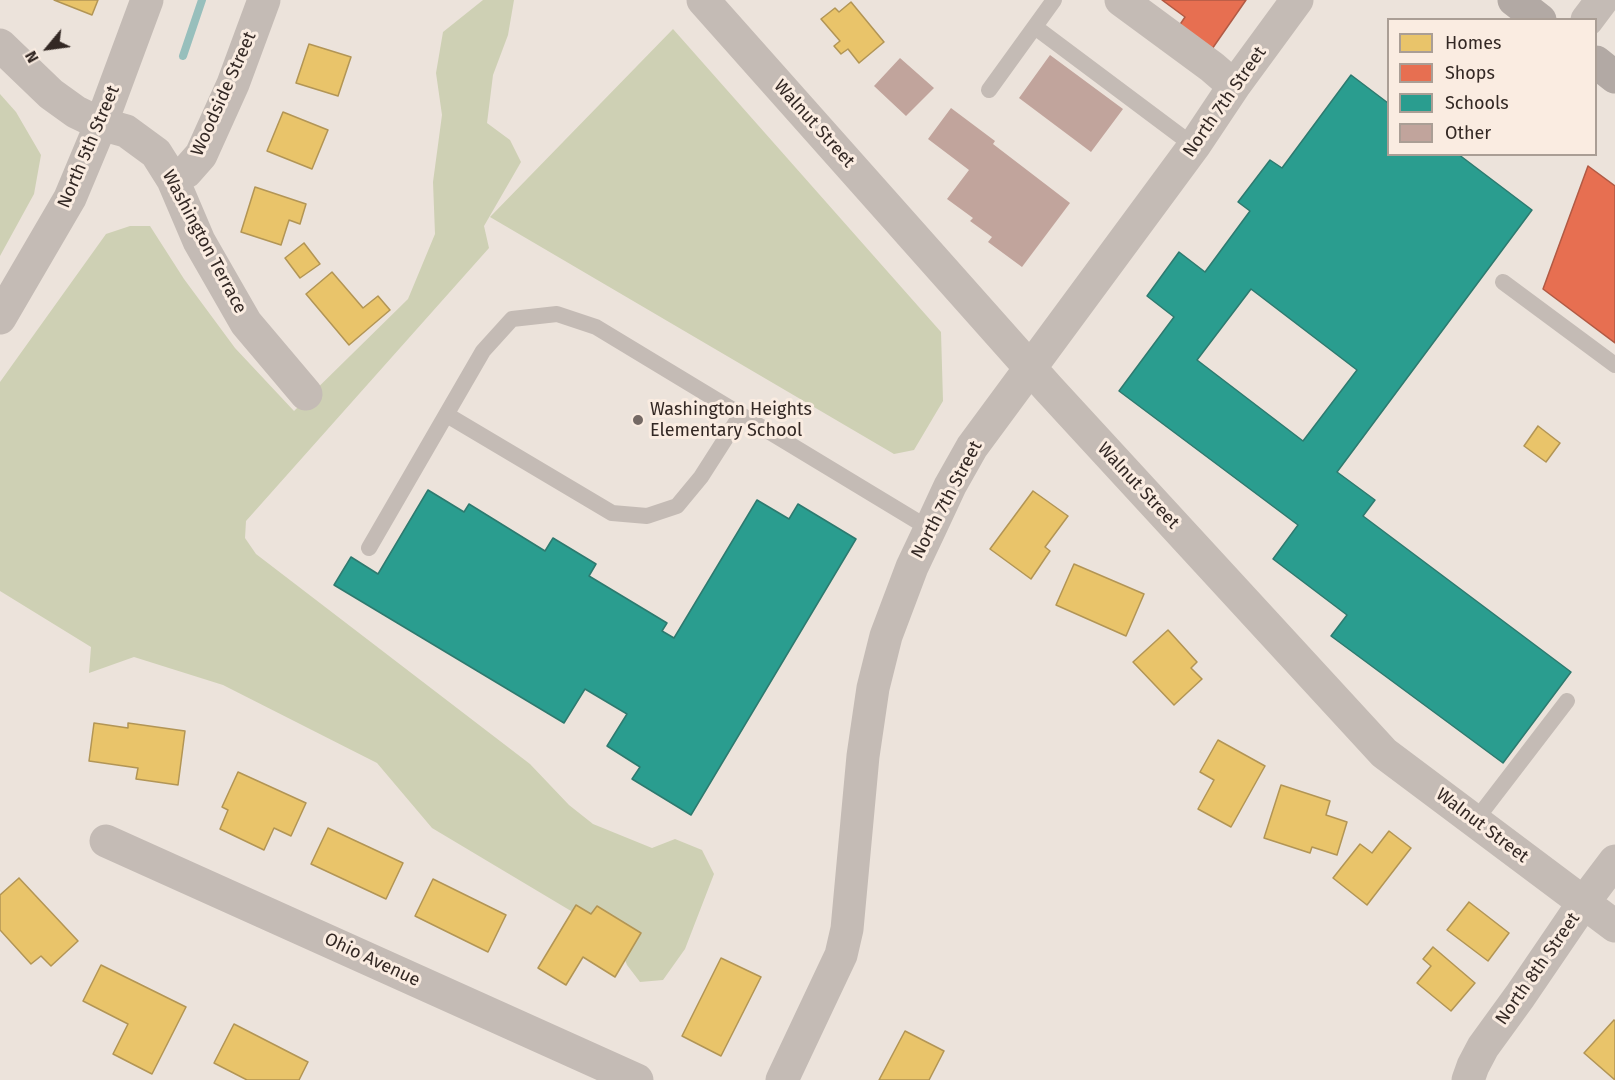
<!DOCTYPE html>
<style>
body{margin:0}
#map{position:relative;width:1615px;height:1080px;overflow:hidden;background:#ece3db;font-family:"Fira Sans",sans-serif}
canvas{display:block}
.legend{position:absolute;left:1387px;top:18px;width:210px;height:138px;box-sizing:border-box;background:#faece1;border:2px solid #aa9e95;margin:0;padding:8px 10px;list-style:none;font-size:18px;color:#332824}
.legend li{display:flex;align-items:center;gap:12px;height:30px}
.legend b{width:30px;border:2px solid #aa9e95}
.north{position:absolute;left:18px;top:18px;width:60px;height:60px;-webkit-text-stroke:4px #faece1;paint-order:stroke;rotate:241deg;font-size:16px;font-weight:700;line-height:24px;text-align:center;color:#332824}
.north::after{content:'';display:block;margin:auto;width:21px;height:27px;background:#332824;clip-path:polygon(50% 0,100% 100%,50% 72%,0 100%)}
</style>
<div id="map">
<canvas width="1615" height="1080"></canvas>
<ul class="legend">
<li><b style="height:16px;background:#e9c46a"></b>Homes</li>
<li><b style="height:16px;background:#e76f51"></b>Shops</li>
<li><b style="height:16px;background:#2a9d8f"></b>Schools</li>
<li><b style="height:16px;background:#c1a49c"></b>Other</li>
</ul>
<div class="north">N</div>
</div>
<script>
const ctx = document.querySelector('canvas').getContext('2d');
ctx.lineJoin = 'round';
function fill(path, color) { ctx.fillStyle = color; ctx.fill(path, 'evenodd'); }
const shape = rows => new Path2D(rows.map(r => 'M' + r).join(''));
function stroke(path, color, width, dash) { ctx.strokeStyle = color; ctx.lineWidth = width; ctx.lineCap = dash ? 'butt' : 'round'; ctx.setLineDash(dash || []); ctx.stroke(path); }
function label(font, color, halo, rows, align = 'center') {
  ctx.font = font + ' "Fira Sans",sans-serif'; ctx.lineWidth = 6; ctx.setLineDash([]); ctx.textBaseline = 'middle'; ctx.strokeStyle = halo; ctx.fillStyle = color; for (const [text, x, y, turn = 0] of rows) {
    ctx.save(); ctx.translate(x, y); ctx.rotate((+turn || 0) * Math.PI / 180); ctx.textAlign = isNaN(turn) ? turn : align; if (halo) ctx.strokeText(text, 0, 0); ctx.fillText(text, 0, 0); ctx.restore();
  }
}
const green = shape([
 [483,0,514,0,508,35,493,75,487,123,510,140,521,162,484,226,489,248,246,521,245,538,256,554,530,764,569,805,593,824,652,848,675,839,702,850,714,874,685,949,663,980,640,982,627,965,616,938,594,919,571,911,432,828,377,763,223,685,134,657,89,673,91,647,0,591,0,382,106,234,130,226,150,226,184,279,235,348,294,411,408,299,435,234,433,182,442,115,436,73,443,32],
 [673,29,941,332,943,401,914,450,894,454,490,217],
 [0,94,16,112,41,155,34,194,0,256]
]);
const homes = shape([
 [54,0,98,0,92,15,54,0],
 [851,2,884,42,859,63,848,49,841,54,834,46,840,41,821,19,835,8,839,12,851,2],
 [309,44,351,57,338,96,296,83,309,44],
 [283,112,328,130,312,169,267,151,283,112],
 [255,187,306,204,300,224,289,220,281,245,241,232,255,187],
 [304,243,320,264,300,278,285,258,304,243],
 [332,272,363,308,378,296,390,310,349,345,306,294,332,272],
 [1538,426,1560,443,1546,462,1524,446,1538,426],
 [1033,491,1068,516,1045,547,1050,551,1031,579,990,549,1033,491],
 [1074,564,1144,594,1126,636,1056,605,1074,564],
 [1168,630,1197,662,1191,668,1202,679,1174,705,1133,662,1168,630],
 [94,723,128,728,128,723,185,731,178,785,136,779,138,768,89,761,94,723],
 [1218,740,1265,766,1231,827,1198,809,1214,780,1200,772,1218,740],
 [238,772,306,803,291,836,274,828,264,850,220,829,228,810,222,807,238,772],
 [1281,785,1330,801,1326,815,1347,822,1337,855,1312,847,1310,853,1264,838,1281,785],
 [328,828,403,863,386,899,311,864,328,828],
 [1389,831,1411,848,1367,905,1333,878,1360,844,1372,853,1389,831],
 [19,878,78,941,51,966,41,956,31,964,0,930,0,895,19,878],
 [433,879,506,915,488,952,415,916,433,879],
 [1469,902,1509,933,1488,961,1447,930,1469,902],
 [576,905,591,914,597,906,641,933,615,977,583,957,566,985,538,968,576,905],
 [1433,947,1475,983,1451,1011,1417,983,1431,966,1423,959,1433,947],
 [721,958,761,977,721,1056,682,1036,721,958],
 [101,965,186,1007,152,1074,113,1054,128,1024,83,1001,101,965],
 [1614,1020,1615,1021,1615,1080,1584,1053,1614,1020],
 [234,1024,308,1062,299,1080,247,1080,214,1063,234,1024],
 [905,1031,944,1051,929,1080,879,1080,905,1031]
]);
const shops = shape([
 [1162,0,1246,0,1212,49,1179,26,1185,17,1162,0],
 [1588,166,1615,186,1615,343,1543,289,1588,166]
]);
const schools = shape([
 [1351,75,1388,103,1388,154,1458,154,1532,210,1337,472,1375,500,1363,516,1571,672,1503,763,1331,636,1347,615,1273,559,1298,525,1119,391,1174,317,1147,296,1179,252,1205,272,1250,211,1238,202,1270,160,1282,168,1351,75],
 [1251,289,1357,370,1303,441,1197,360,1251,289],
 [428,490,464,512,469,504,545,551,553,538,596,564,589,576,667,623,662,631,674,638,757,500,789,519,798,504,856,539,691,815,632,779,640,767,607,746,627,714,585,689,564,723,334,585,351,557,378,574,428,490]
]);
const stream = shape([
 [183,56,202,0]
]);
const building = shape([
 [1050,55,1123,109,1091,152,1019,98],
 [900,58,934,88,906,116,874,86],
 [951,108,995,141,993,144,1070,203,1022,267,988,242,992,237,970,221,973,218,947,199,969,170,928,139]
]);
const service = shape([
 [1035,27,1194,146],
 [989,90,1054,0],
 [1503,282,1615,365],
 [447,415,612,513,647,516,677,506,701,477,740,416],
 [369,548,483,351,512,319,557,314,596,327,930,529],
 [1475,821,1567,701]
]);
const minor = shape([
 [703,0,1048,388,1384,753,1615,926],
 [1121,0,1212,67,1234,86],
 [1587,20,1602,0],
 [0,45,51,94,76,112,101,124,126,131,156,153,173,180,199,241,246,323,306,394],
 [173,180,186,172,201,155,233,84,264,0],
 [0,318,70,198,101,124,147,0],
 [106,841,637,1080],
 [782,1080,841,955,847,929,863,756,873,688,886,636,912,567,930,529,950,486,972,447,1194,146,1234,86,1297,0],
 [1468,1080,1473,1066,1483,1047,1520,996,1584,902,1615,861]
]);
const primary = shape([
 [1514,0,1540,20],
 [1596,62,1615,77]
]);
const markers = [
 [638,420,6,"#746964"]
];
const streetNames = [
 ["Woodside Street",224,94,-66],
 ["North 7th Street",1225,102,-55],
 ["Walnut Street",814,124,48],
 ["North 5th Street",89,147,-67],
 ["Washington Terrace",204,242,62],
 ["Walnut Street",1138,486,47],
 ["North 7th Street",947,500,-62],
 ["Walnut Street",1482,826,37],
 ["Ohio Avenue",372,960,25],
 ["North 8th Street",1538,969,-55]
];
const poiNames = [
 ["Washington Heights",650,410],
 ["Elementary School",650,431]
];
fill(green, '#ced0b4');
fill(homes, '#e9c46a');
stroke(homes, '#b29555', 1.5);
fill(shops, '#e76f51');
stroke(shops, '#b15a44', 1.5);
fill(schools, '#2a9d8f');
stroke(schools, '#2d7a6f', 1.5);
stroke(stream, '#97bfbc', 8);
fill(building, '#c1a49c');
stroke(service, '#c4bbb5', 16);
stroke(minor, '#c4bbb5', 33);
stroke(primary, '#b2a9a4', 33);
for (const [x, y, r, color] of markers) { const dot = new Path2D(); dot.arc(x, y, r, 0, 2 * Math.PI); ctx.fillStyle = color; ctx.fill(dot); stroke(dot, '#faece1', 2); }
label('18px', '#332824', '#faece1', streetNames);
label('18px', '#332824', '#faece1', poiNames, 'left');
</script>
